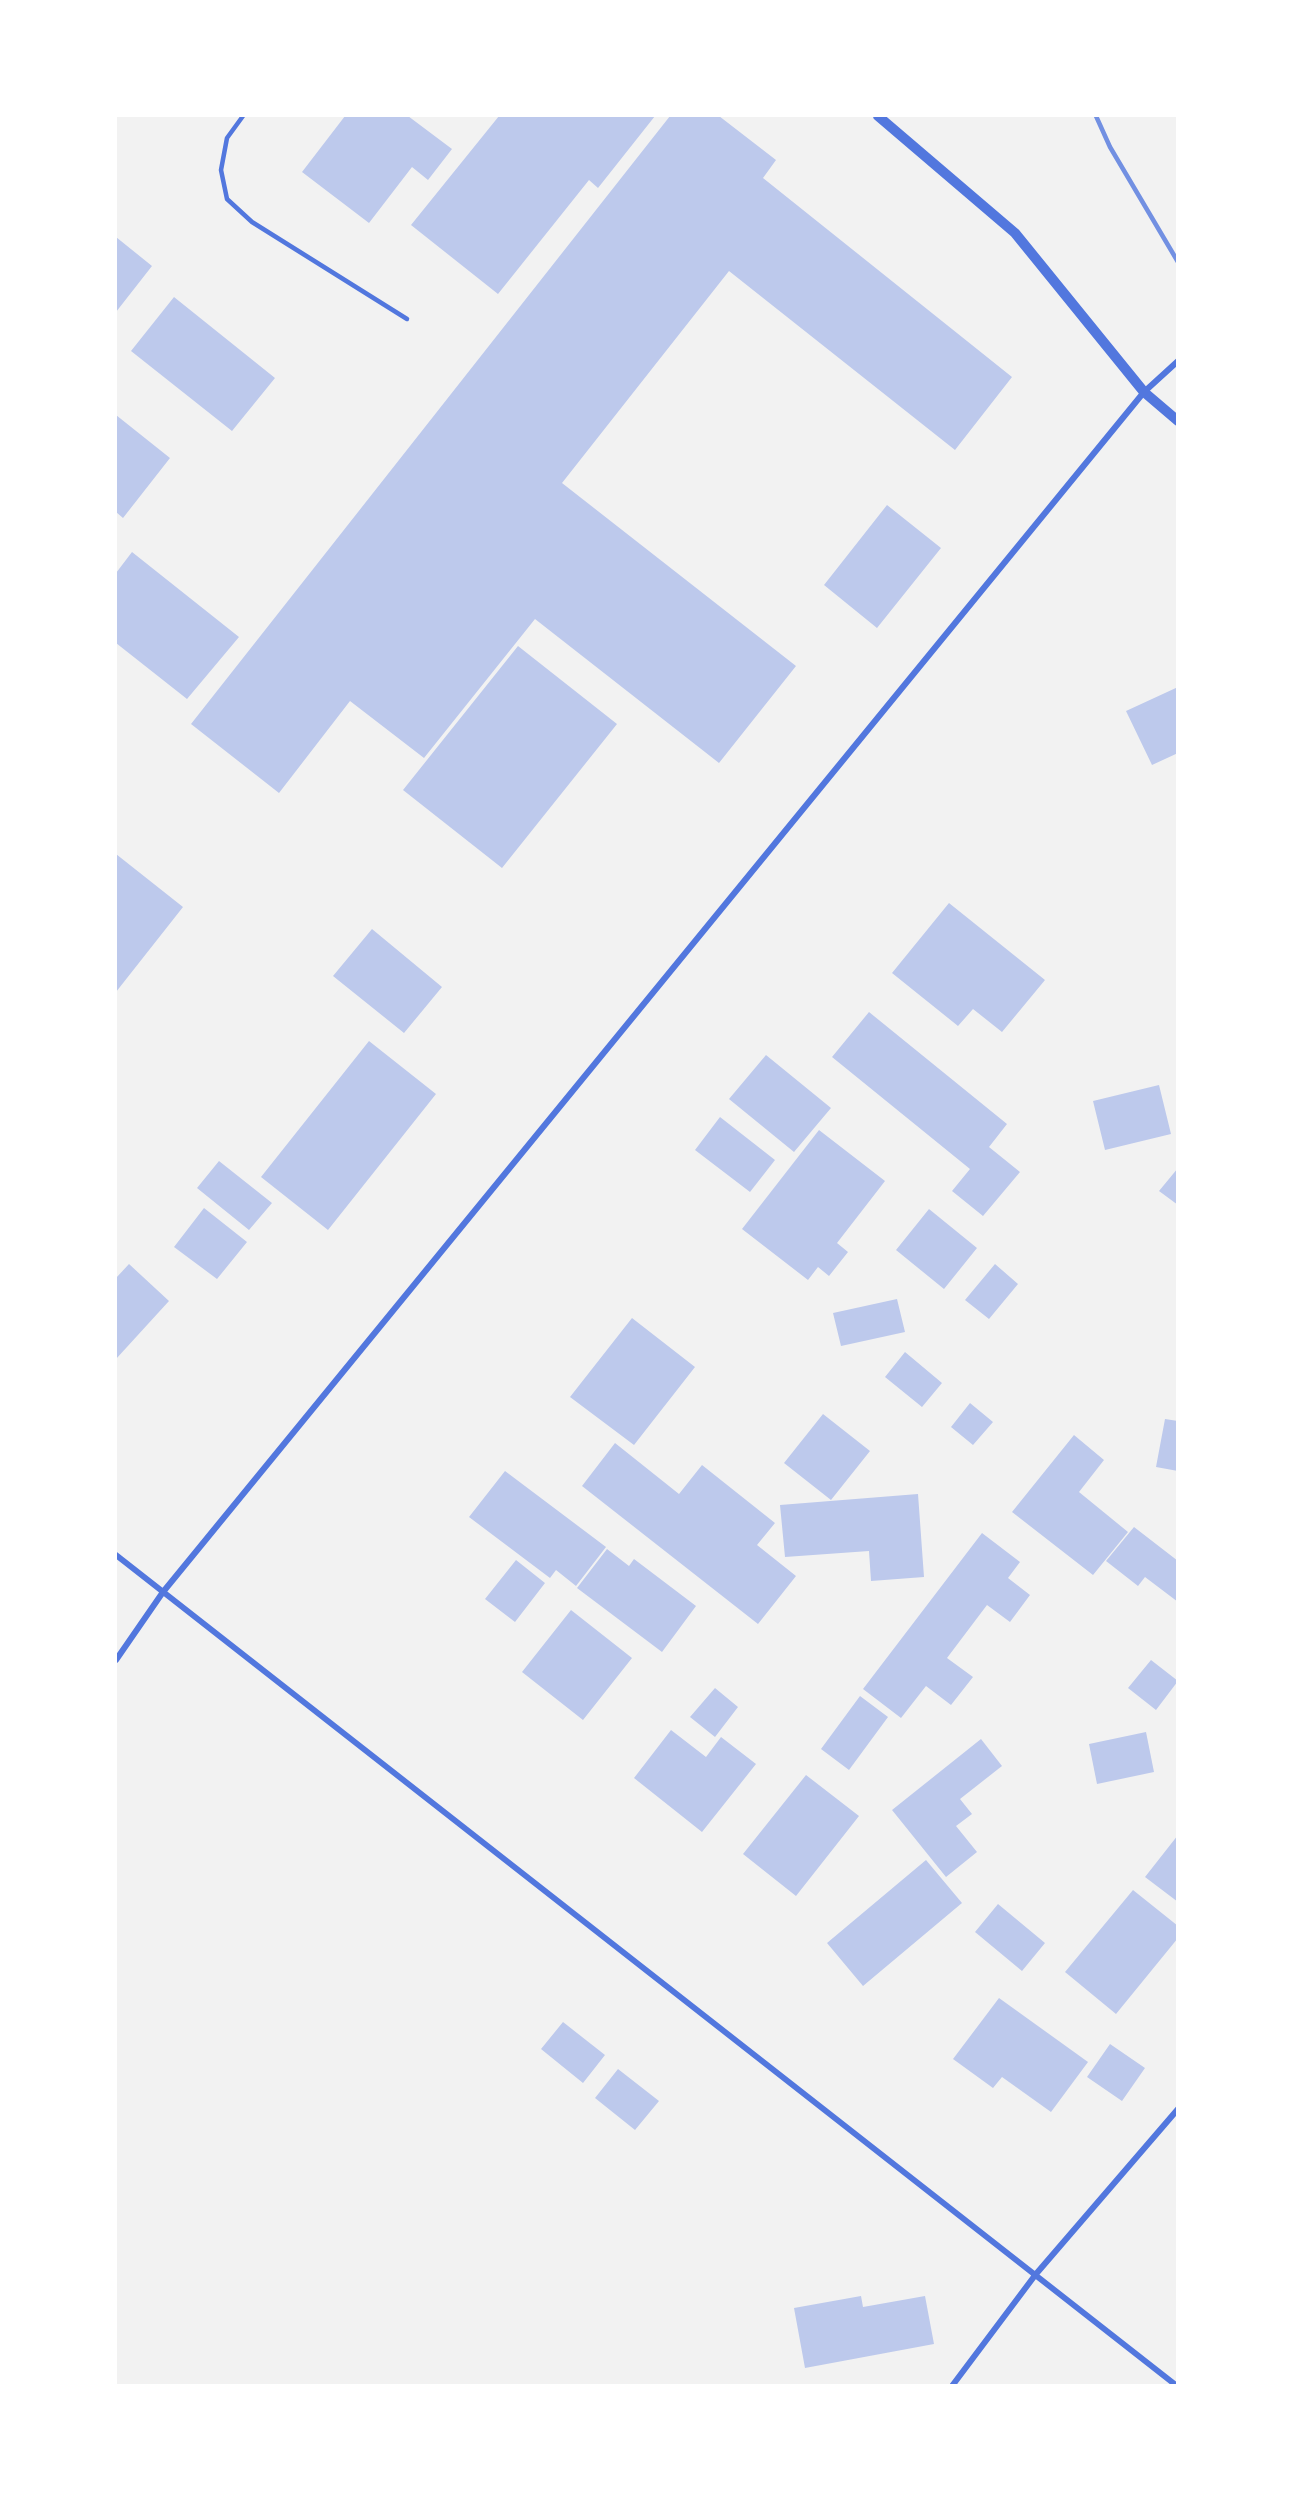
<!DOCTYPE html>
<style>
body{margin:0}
#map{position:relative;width:1293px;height:2501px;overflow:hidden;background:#f2f2f2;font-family:"Exo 2",sans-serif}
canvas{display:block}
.frame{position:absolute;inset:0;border:117px solid #fff;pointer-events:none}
</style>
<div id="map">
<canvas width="1293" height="2501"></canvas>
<div class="frame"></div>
</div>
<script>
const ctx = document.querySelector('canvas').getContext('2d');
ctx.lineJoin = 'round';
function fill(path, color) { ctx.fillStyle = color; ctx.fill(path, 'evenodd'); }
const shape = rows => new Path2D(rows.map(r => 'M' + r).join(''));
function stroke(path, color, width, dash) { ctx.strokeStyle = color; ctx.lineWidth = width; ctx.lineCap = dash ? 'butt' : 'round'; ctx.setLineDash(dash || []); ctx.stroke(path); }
const building = shape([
 [345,116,408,116,452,149,428,180,412,167,369,223,302,172],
 [499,116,655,116,598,188,589,180,498,294,411,225],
 [670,116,719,116,776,160,763,178,1012,377,955,450,729,271,562,483,796,666,719,763,535,619,424,758,350,701,279,793,191,724],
 [116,237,152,266,116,312],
 [174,297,275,378,232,431,131,351],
 [116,415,170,458,123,518,116,512],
 [887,505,941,548,877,628,824,585],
 [132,552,239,637,187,699,116,643,116,573],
 [518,646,617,724,502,868,403,790],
 [1178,687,1178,753,1152,765,1126,711],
 [116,854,183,907,116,992],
 [949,903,1045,980,1002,1032,973,1009,958,1026,892,973],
 [372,929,442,987,404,1033,333,976],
 [869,1012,1007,1124,989,1147,1020,1172,983,1216,952,1191,970,1169,832,1057],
 [369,1041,436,1094,328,1230,261,1177],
 [766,1055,831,1108,794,1152,729,1099],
 [1159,1085,1171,1134,1105,1150,1093,1101],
 [720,1117,775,1160,750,1192,695,1150],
 [819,1130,885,1181,837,1243,848,1252,829,1276,818,1267,808,1280,742,1229],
 [219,1161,272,1203,249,1230,197,1188],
 [1178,1168,1178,1205,1159,1191],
 [204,1208,247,1242,217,1279,174,1247],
 [929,1209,977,1248,944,1289,896,1250],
 [129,1264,169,1301,116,1359,116,1278],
 [995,1264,1018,1284,989,1319,965,1300],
 [897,1299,905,1332,841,1346,833,1313],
 [632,1318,695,1367,634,1445,570,1397],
 [905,1352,942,1383,922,1407,885,1377],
 [970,1403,993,1422,973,1445,951,1427],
 [823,1414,870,1451,831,1500,784,1463],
 [1165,1419,1178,1421,1178,1471,1156,1467],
 [1074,1435,1104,1460,1079,1492,1128,1532,1093,1575,1012,1512],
 [615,1443,679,1494,702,1465,775,1523,757,1545,796,1576,758,1624,582,1486],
 [505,1471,606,1547,576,1586,556,1570,550,1578,469,1517],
 [918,1494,924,1577,871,1581,869,1551,785,1557,780,1505],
 [1134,1527,1178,1561,1178,1602,1145,1577,1138,1586,1106,1561],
 [982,1533,1020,1562,1008,1578,1030,1595,1010,1622,987,1605,947,1658,973,1677,951,1705,926,1686,901,1718,863,1689],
 [607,1549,629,1566,634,1559,696,1606,662,1652,577,1588],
 [516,1560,545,1583,515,1622,485,1599],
 [571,1610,632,1658,583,1720,522,1672],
 [1151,1660,1178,1681,1156,1710,1128,1688],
 [715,1688,738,1707,715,1737,690,1717],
 [860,1696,888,1717,849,1770,821,1749],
 [671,1730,706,1757,721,1737,756,1764,702,1832,634,1778],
 [1146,1732,1154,1772,1097,1784,1089,1744],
 [981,1739,1002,1766,960,1799,972,1814,956,1826,977,1852,946,1877,892,1810],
 [806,1775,859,1816,796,1896,743,1854],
 [1178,1835,1178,1902,1145,1877],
 [926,1860,962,1903,863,1986,827,1943],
 [1133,1890,1178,1926,1178,1938,1116,2014,1065,1972],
 [998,1904,1045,1943,1022,1971,975,1932],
 [999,1998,1088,2062,1051,2112,1002,2077,993,2088,953,2059],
 [563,2022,605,2055,583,2083,541,2049],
 [1110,2044,1145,2068,1122,2101,1087,2077],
 [618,2069,659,2101,635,2130,595,2098],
 [861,2296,863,2307,925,2296,934,2344,805,2368,794,2308]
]);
const service = shape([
 [243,116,227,138,221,170,227,199,252,222,407,319]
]);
const minor = shape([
 [116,1555,1177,2386],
 [116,1660,163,1592,1144,392,1178,361],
 [952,2386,1036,2274,1178,2109]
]);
const tertiary = shape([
 [878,116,1015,233,1144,392,1178,421]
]);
const rail = shape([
 [1096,116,1110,147,1178,262]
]);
fill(building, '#bdc9ec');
stroke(service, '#5277de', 4.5);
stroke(minor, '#5277de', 6);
stroke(tertiary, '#5277de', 10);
stroke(rail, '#7290e2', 4.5);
</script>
